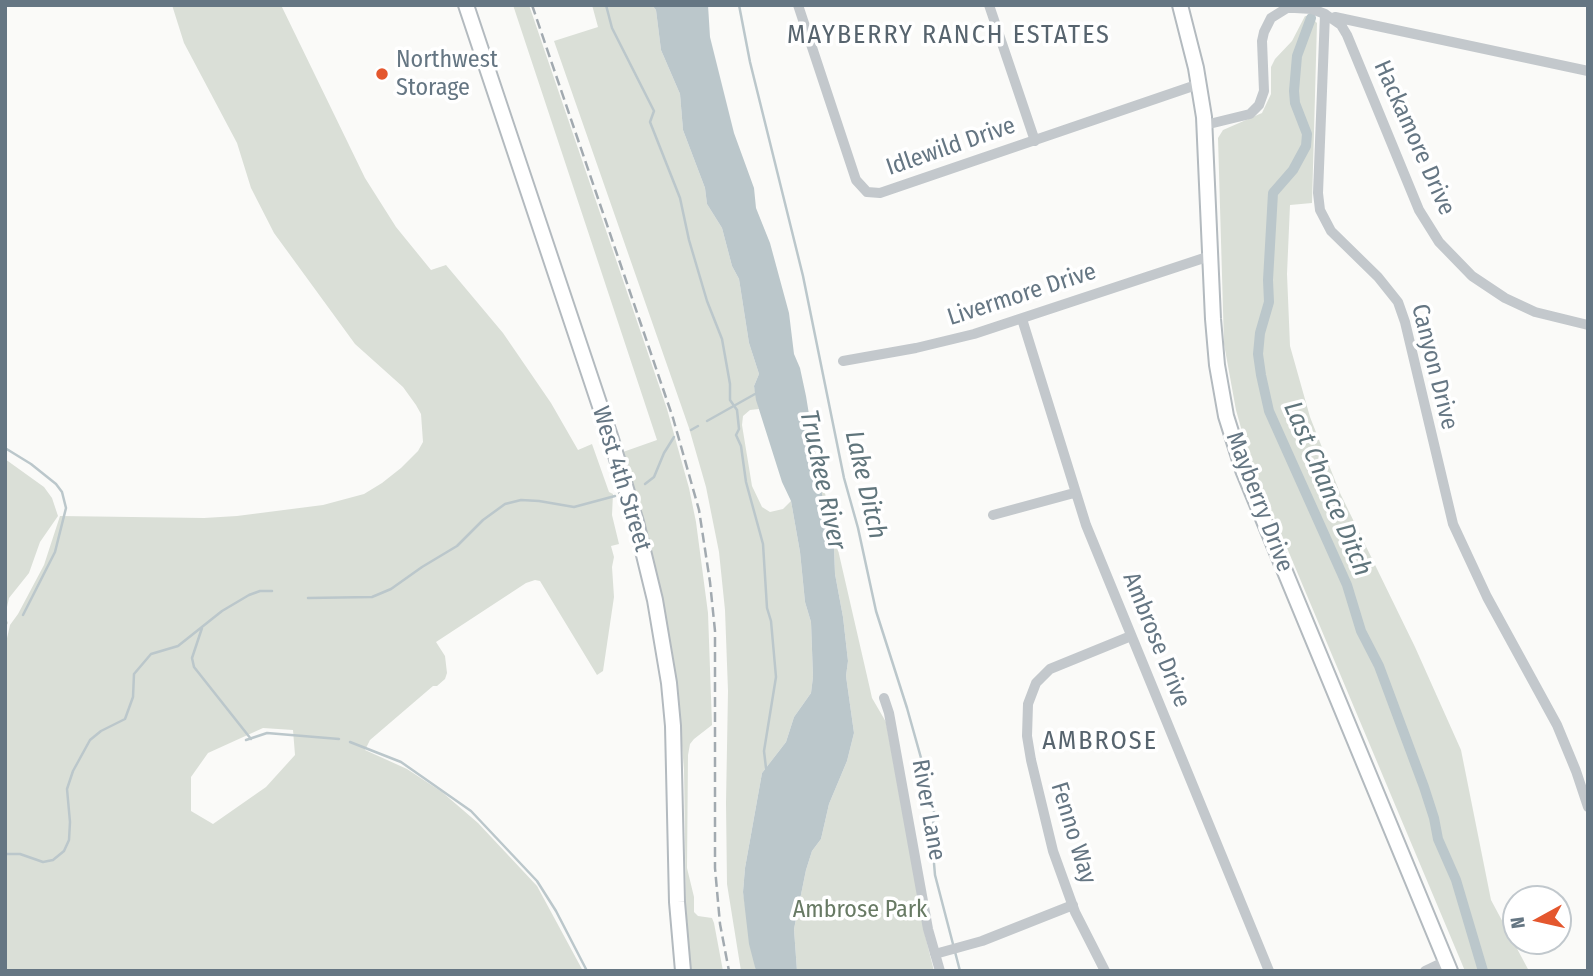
<!DOCTYPE html>
<style>
body{margin:0}
#map{position:relative;width:1593px;height:976px;overflow:hidden;background:#fafaf8;font-family:"Fira Sans Condensed",sans-serif}
canvas{display:block}
.frame{position:absolute;inset:0;border:7px solid #657683;pointer-events:none}
.north{position:absolute;left:1502px;top:885px;width:70px;height:70px;box-sizing:border-box;background:#fff;border:2px solid #c1c8cd;border-radius:50%;rotate:262deg;font-size:19px;font-weight:700;line-height:28px;text-align:center;color:#657683}
.north::after{content:'';display:block;margin:auto;width:24px;height:32px;background:#e4572e;clip-path:polygon(50% 0,100% 100%,50% 72%,0 100%)}
</style>
<div id="map">
<canvas width="1593" height="976"></canvas>
<div class="frame"></div>
<div class="north">N</div>
</div>
<script>
const ctx = document.querySelector('canvas').getContext('2d');
ctx.lineJoin = 'round';
function fill(path, color) { ctx.fillStyle = color; ctx.fill(path, 'evenodd'); }
const shape = rows => new Path2D(rows.map(r => 'M' + r).join(''));
function stroke(path, color, width, dash) { ctx.strokeStyle = color; ctx.lineWidth = width; ctx.lineCap = dash ? 'butt' : 'round'; ctx.setLineDash(dash || []); ctx.stroke(path); }
function label(font, color, halo, rows, align = 'center') {
  ctx.font = font + ' "Fira Sans Condensed",sans-serif'; ctx.lineWidth = 7; ctx.setLineDash([]); ctx.textBaseline = 'middle'; ctx.strokeStyle = halo; ctx.fillStyle = color; for (const [text, x, y, turn = 0] of rows) {
    ctx.save(); ctx.translate(x, y); ctx.rotate((+turn || 0) * Math.PI / 180); ctx.textAlign = isNaN(turn) ? turn : align; if (halo) ctx.strokeText(text, 0, 0); ctx.fillText(text, 0, 0); ctx.restore();
  }
}
const green = shape([
 [172,5,281,5,365,178,396,227,431,270,446,265,503,333,551,403,578,450,592,444,609,492,613,494,612,515,619,544,611,546,614,557,612,567,614,597,603,671,597,675,540,581,535,580,526,583,436,642,445,656,447,673,445,679,437,686,433,686,370,740,365,750,407,769,442,792,478,823,537,886,583,971,5,971,5,647,10,625,18,614,44,565,60,516,204,518,237,516,323,505,364,494,382,483,401,468,418,451,423,442,421,414,416,405,403,387,355,344,274,233,251,188,237,143,184,43],
 [263,728,293,730,295,755,266,787,213,824,191,811,191,777,208,753],
 [513,5,529,5,667,409,689,488,696,522,708,613,712,725,694,739,690,744,688,755,687,868,694,897,694,912,698,916,712,918,714,923,723,971,691,971,686,908,684,770,677,685,667,625,653,558,623,452,657,440],
 [592,5,652,5,656,10,661,50,680,94,683,130,705,188,707,204,722,228,732,266,739,279,749,343,759,374,754,386,759,409,750,410,743,416,742,425,752,486,762,507,770,512,783,509,791,501,800,552,805,602,811,622,813,677,811,693,794,717,786,742,762,773,745,868,743,892,756,971,741,971,727,884,726,803,728,691,725,610,719,552,706,487,689,428,554,41,598,27],
 [1305,16,1311,17,1317,23,1312,203,1290,205,1287,274,1290,346,1310,417,1340,493,1415,647,1461,750,1491,900,1529,971,1465,971,1250,460,1236,410,1224,344,1218,138,1223,130,1262,113,1271,94,1271,67,1275,59,1292,41],
 [816,454,870,689,872,698,886,722,925,935,934,971,797,971,794,929,806,870,812,851,821,839,829,804,847,761,854,733,846,676,848,661,843,617,835,574,834,547,822,494],
 [5,459,44,487,52,498,58,516,40,542,29,573,9,598,5,616,8,623,5,628]
]);
const water = shape([
 [652,5,708,5,710,37,734,133,754,188,756,208,770,243,789,313,794,354,800,368,806,396,822,494,834,547,835,574,843,617,848,661,846,676,854,733,847,761,829,804,821,839,812,851,806,870,794,929,797,971,756,971,749,944,743,892,745,868,762,773,786,742,794,717,811,693,813,677,811,622,805,602,800,552,791,501,782,482,756,400,754,386,759,374,749,343,739,279,732,266,722,228,707,204,705,188,683,130,680,94,661,50,656,10]
]);
const stream = shape([
 [606,5,612,28,654,111,650,122,680,198,689,240,707,301,722,339,730,384,730,400,737,410,739,429,736,435,741,446,746,482,763,544,767,608,771,621,776,677,764,751,766,768],
 [739,5,750,62,803,276,844,478,858,528,876,611,907,708,930,790,934,811,932,840,935,875,960,971],
 [707,421,755,394],
 [691,430,698,426],
 [5,448,31,464,56,484,62,492,66,508,55,552,23,615],
 [645,484,654,477,664,453,674,437],
 [308,598,372,597,391,589,422,567,457,546,483,520,505,504,521,500,539,501,574,507,615,496],
 [202,628,192,658,194,667,251,739],
 [246,740,267,733,339,739],
 [350,742,401,762,471,811,537,881,556,911,587,971],
 [5,854,20,854,43,862,53,860,64,851,69,840,70,822,67,789,73,771,90,740,101,731,125,719,133,697,134,674,151,654,178,646,222,611,249,595,260,591,272,591]
]);
const canal = shape([
 [1311,18,1297,56,1294,91,1295,103,1307,134,1306,146,1293,170,1273,193,1268,280,1269,302,1260,333,1258,354,1261,375,1269,411,1347,585,1361,631,1379,666,1424,787,1434,818,1438,839,1456,880,1483,971]
]);
const street = shape([
 [798,5,856,180,867,192,880,193,1199,84],
 [989,5,1035,141],
 [1325,14,1341,25,1347,35,1419,210,1439,242,1472,276,1505,298,1535,312,1588,325],
 [1335,17,1588,71],
 [1205,125,1250,114,1259,105,1264,91,1262,41,1264,32,1271,18,1287,8,1295,8,1312,9,1325,14,1318,193,1320,210,1331,231,1378,277,1398,302,1405,322,1453,524,1487,597,1557,725,1576,771,1588,807],
 [1022,319,1086,525,1269,971],
 [843,361,916,348,974,334,1210,256],
 [993,515,1074,493],
 [884,698,889,713,928,929,940,971],
 [935,954,982,941,1073,905],
 [1105,971,1075,912,1053,851,1031,760,1027,736,1028,704,1036,683,1050,669,1131,636],
 [1425,971,1446,961]
]);
const secondary = shape([
 [466,5,611,439,636,522,655,600,669,683,673,726,677,902,683,971],
 [1180,5,1196,68,1204,117,1213,319,1217,365,1226,416,1243,470,1450,971]
]);
const rail = shape([
 [532,5,673,418,699,510,710,582,715,631,715,868,720,924,729,971]
]);
const markers = [
 [382,74,7,"#e4572e"]
];
const poiNames = [
 ["Northwest",396,60],
 ["Storage",396,88]
];
const streetNames = [
 ["Hackamore Drive",1414,138,66],
 ["Idlewild Drive",951,147,-19],
 ["Livermore Drive",1022,295,-18],
 ["Canyon Drive",1434,367,76],
 ["West 4th Street",621,479,73],
 ["Mayberry Drive",1259,502,69],
 ["Ambrose Drive",1156,640,68],
 ["River Lane",928,810,80],
 ["Fenno Way",1073,833,73]
];
const parkNames = [
 ["Ambrose Park",860,910]
];
const neighbourhoodNames = [
 ["MAYBERRY RANCH ESTATES",949,36],
 ["AMBROSE",1100,742]
];
const waterNames = [
 ["Truckee River",822,480,78],
 ["Lake Ditch",865,485,77],
 ["Last Chance Ditch",1327,489,67]
];
fill(green, '#dadfd7');
fill(water, '#bbc7cb');
stroke(stream, '#bbc7cb', 2.5);
stroke(canal, '#bbc7cb', 10);
stroke(secondary, '#b3babf', 18);
stroke(street, '#c3c8cc', 10);
stroke(secondary, '#fff', 14);
stroke(rail, '#a2aab0', 2.5, [10, 5]);
for (const [x, y, r, color] of markers) { const dot = new Path2D(); dot.arc(x, y, r, 0, 2 * Math.PI); ctx.fillStyle = color; ctx.fill(dot); stroke(dot, '#fff', 2.5); }
label('24px', '#657683', '#fff', poiNames, 'left');
label('24px', '#657683', '#fff', streetNames);
label('24px', '#687a64', '#fff', parkNames);
ctx.letterSpacing = '2px';
label('26px', '#57646e', '#fff', neighbourhoodNames);
ctx.letterSpacing = '0px';
label('italic 26px', '#60757c', '#fff', waterNames);
</script>
